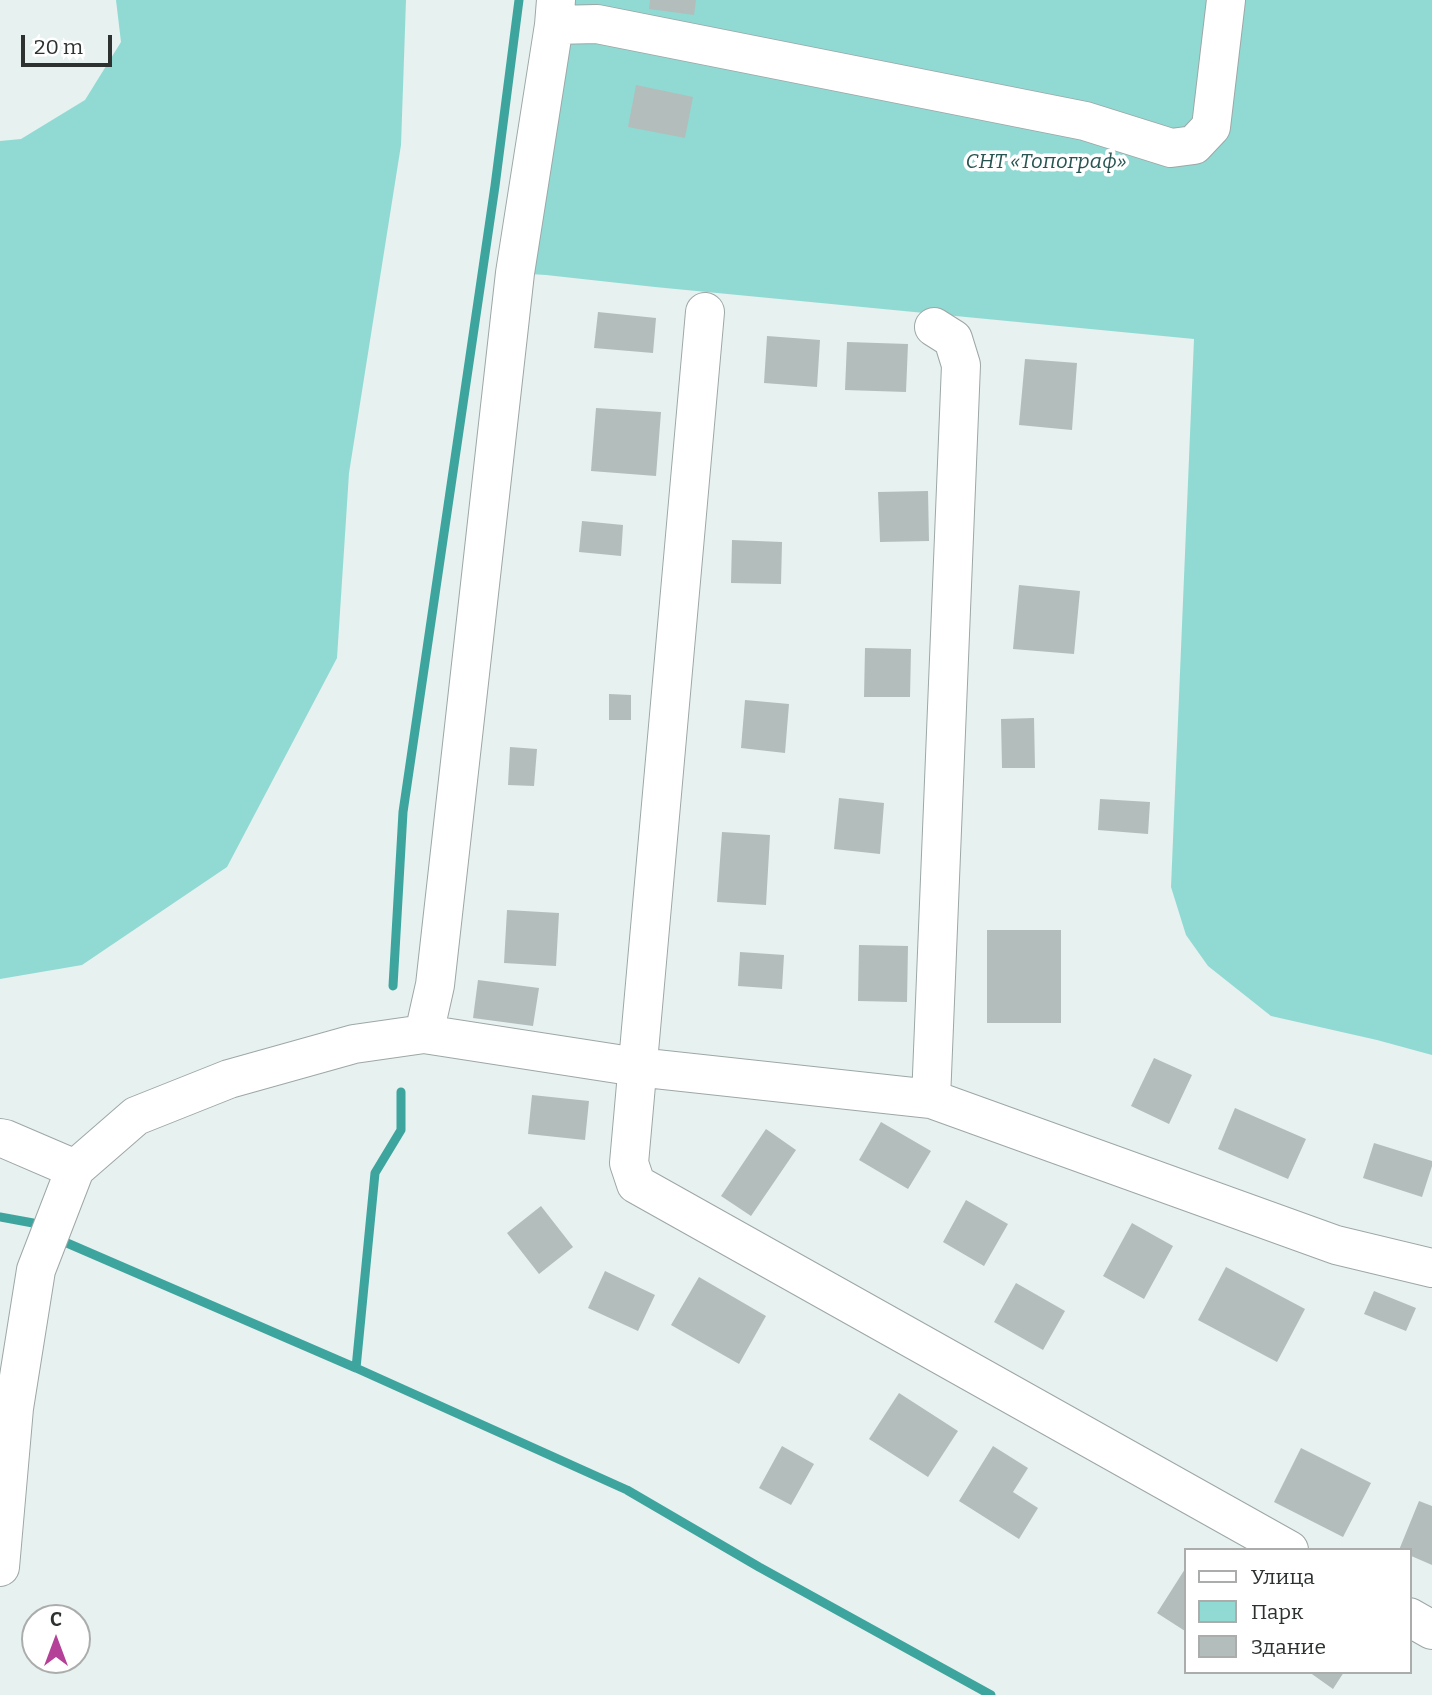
<!DOCTYPE html>
<meta charset="utf-8">
<style>
body{margin:0}
#map{position:relative;width:1432px;height:1695px;overflow:hidden;background:#e7f1f0;font-family:Bitter,serif}
canvas{display:block}
.legend{position:absolute;left:1184px;top:1548px;width:228px;height:126px;box-sizing:border-box;background:#fff;border:2px solid #abadac;margin:0;padding:9px 12px;list-style:none;font-size:21px;color:#2d3130}
.legend li{display:flex;align-items:center;gap:14px;height:35px}
.legend b{width:35px;border:2px solid #abadac}
.north{position:absolute;left:21px;top:1604px;width:70px;height:70px;box-sizing:border-box;background:#fff;border:2px solid #abadac;border-radius:50%;rotate:0deg;font-size:19px;font-weight:700;line-height:28px;text-align:center;color:#2d3130}
.north::after{content:'';display:block;margin:auto;width:24px;height:32px;background:#b54098;clip-path:polygon(50% 0,100% 100%,50% 72%,0 100%)}
.scale{position:absolute;left:21px;top:35px;width:91px;height:32px;box-sizing:border-box;border:4px solid #2d3130;border-top:0;padding-left:9px;font-size:21px;line-height:24px;white-space:nowrap;color:#2d3130;-webkit-text-stroke:5px #fff;paint-order:stroke}
</style>
<div id="map">
<canvas width="1432" height="1695"></canvas>
<ul class="legend">
<li><b style="height:9px;background:#fff"></b>Улица</li>
<li><b style="height:19px;background:#90dad3"></b>Парк</li>
<li><b style="height:19px;background:#b3bdbc"></b>Здание</li>
</ul>
<div class="north">С</div>
<div class="scale">20 m</div>
</div>
<script>
const ctx = document.querySelector('canvas').getContext('2d');
ctx.lineJoin = 'round';
function fill(path, color) { ctx.fillStyle = color; ctx.fill(path, 'evenodd'); }
const shape = rows => new Path2D(rows.map(r => 'M' + r).join(''));
function stroke(path, color, width, dash) { ctx.strokeStyle = color; ctx.lineWidth = width; ctx.lineCap = dash ? 'butt' : 'round'; ctx.setLineDash(dash || []); ctx.stroke(path); }
function label(font, color, halo, rows, align = 'center') {
  ctx.font = font + ' Bitter,serif'; ctx.lineWidth = 7; ctx.setLineDash([]); ctx.textBaseline = 'middle'; ctx.strokeStyle = halo; ctx.fillStyle = color; for (const [text, x, y, turn = 0] of rows) {
    ctx.save(); ctx.translate(x, y); ctx.rotate((+turn || 0) * Math.PI / 180); ctx.textAlign = isNaN(turn) ? turn : align; if (halo) ctx.strokeText(text, 0, 0); ctx.fillText(text, 0, 0); ctx.restore();
  }
}
const green = shape([
 [116,0,406,0,401,145,349,473,337,658,227,867,82,965,0,979,0,141,21,139,85,100,121,42],
 [556,0,1432,0,1432,1055,1377,1040,1271,1016,1208,966,1186,935,1171,887,1194,339,655,287,546,275,515,273]
]);
const stream = shape([
 [393,986,403,812,495,186,519,0],
 [401,1092,401,1130,375,1173,356,1368,627,1490,759,1567,991,1695],
 [0,1217,33,1223],
 [67,1243,356,1368]
]);
const building = shape([
 [650,0,696,0,694,15,649,9],
 [636,85,693,97,685,138,628,127],
 [598,312,656,318,653,353,594,348],
 [767,336,820,340,817,387,764,383],
 [847,342,908,344,906,392,845,390],
 [1025,359,1077,363,1072,430,1019,425],
 [596,408,661,412,656,476,591,471],
 [928,491,929,541,880,542,878,492],
 [582,521,623,525,621,556,579,552],
 [732,540,782,542,781,584,731,583],
 [1019,585,1080,591,1074,654,1013,649],
 [865,648,911,649,910,697,864,697],
 [609,694,631,695,631,720,609,720],
 [745,700,789,704,785,753,741,748],
 [1034,718,1035,768,1002,768,1001,719],
 [510,747,537,749,534,786,508,785],
 [839,798,884,803,880,854,834,849],
 [1100,799,1150,802,1148,834,1098,830],
 [722,832,770,835,766,905,717,902],
 [507,910,559,913,556,966,504,963],
 [987,930,1061,930,1061,1023,987,1023],
 [859,945,908,946,907,1002,858,1001],
 [740,952,784,955,782,989,738,986],
 [478,980,539,988,533,1026,473,1018],
 [1154,1058,1192,1075,1169,1124,1131,1106],
 [532,1095,589,1101,585,1140,528,1134],
 [1235,1108,1306,1139,1288,1179,1218,1149],
 [881,1122,931,1151,908,1189,859,1160],
 [766,1129,796,1150,751,1216,721,1196],
 [1374,1143,1432,1161,1432,1166,1422,1197,1363,1178],
 [966,1200,1008,1224,984,1266,943,1242],
 [541,1206,573,1247,539,1274,507,1233],
 [1132,1223,1173,1246,1144,1299,1103,1276],
 [1226,1267,1305,1309,1277,1362,1198,1320],
 [605,1271,655,1295,638,1331,588,1308],
 [699,1277,766,1316,739,1364,671,1325],
 [1016,1283,1065,1311,1043,1350,994,1322],
 [1374,1291,1416,1308,1406,1331,1364,1314],
 [899,1393,958,1431,928,1477,869,1439],
 [782,1446,814,1464,791,1505,759,1488],
 [993,1446,1028,1468,1013,1492,1038,1508,1019,1539,959,1501],
 [1301,1448,1371,1483,1343,1537,1274,1502],
 [1419,1501,1432,1506,1432,1565,1409,1555,1409,1550,1399,1550],
 [1185,1569,1185,1631,1157,1613],
 [1309,1672,1344,1672,1333,1689]
]);
const minor = shape([
 [554,25,597,24,1085,121,1171,148,1194,145,1211,127,1226,0],
 [705,312,629,1163,636,1184,1289,1550],
 [424,1034,637,1067,931,1099,1336,1245,1432,1268],
 [931,1099,961,365,953,339,934,327],
 [0,1138,5,1139,75,1169],
 [0,1567,14,1408,36,1270,75,1169,136,1116,229,1079,354,1044,424,1034,435,985,515,273,554,25,556,0],
 [1409,1617,1432,1630]
]);
const parkNames = [
 ["СНТ «Топограф»",1046,162]
];
fill(green, '#90dad3');
stroke(stream, '#3da59e', 9);
fill(building, '#b3bdbc');
stroke(minor, '#9da7a6', 40);
stroke(minor, '#fff', 38);
label('italic 21px', '#285552', '#fff', parkNames);
</script>
